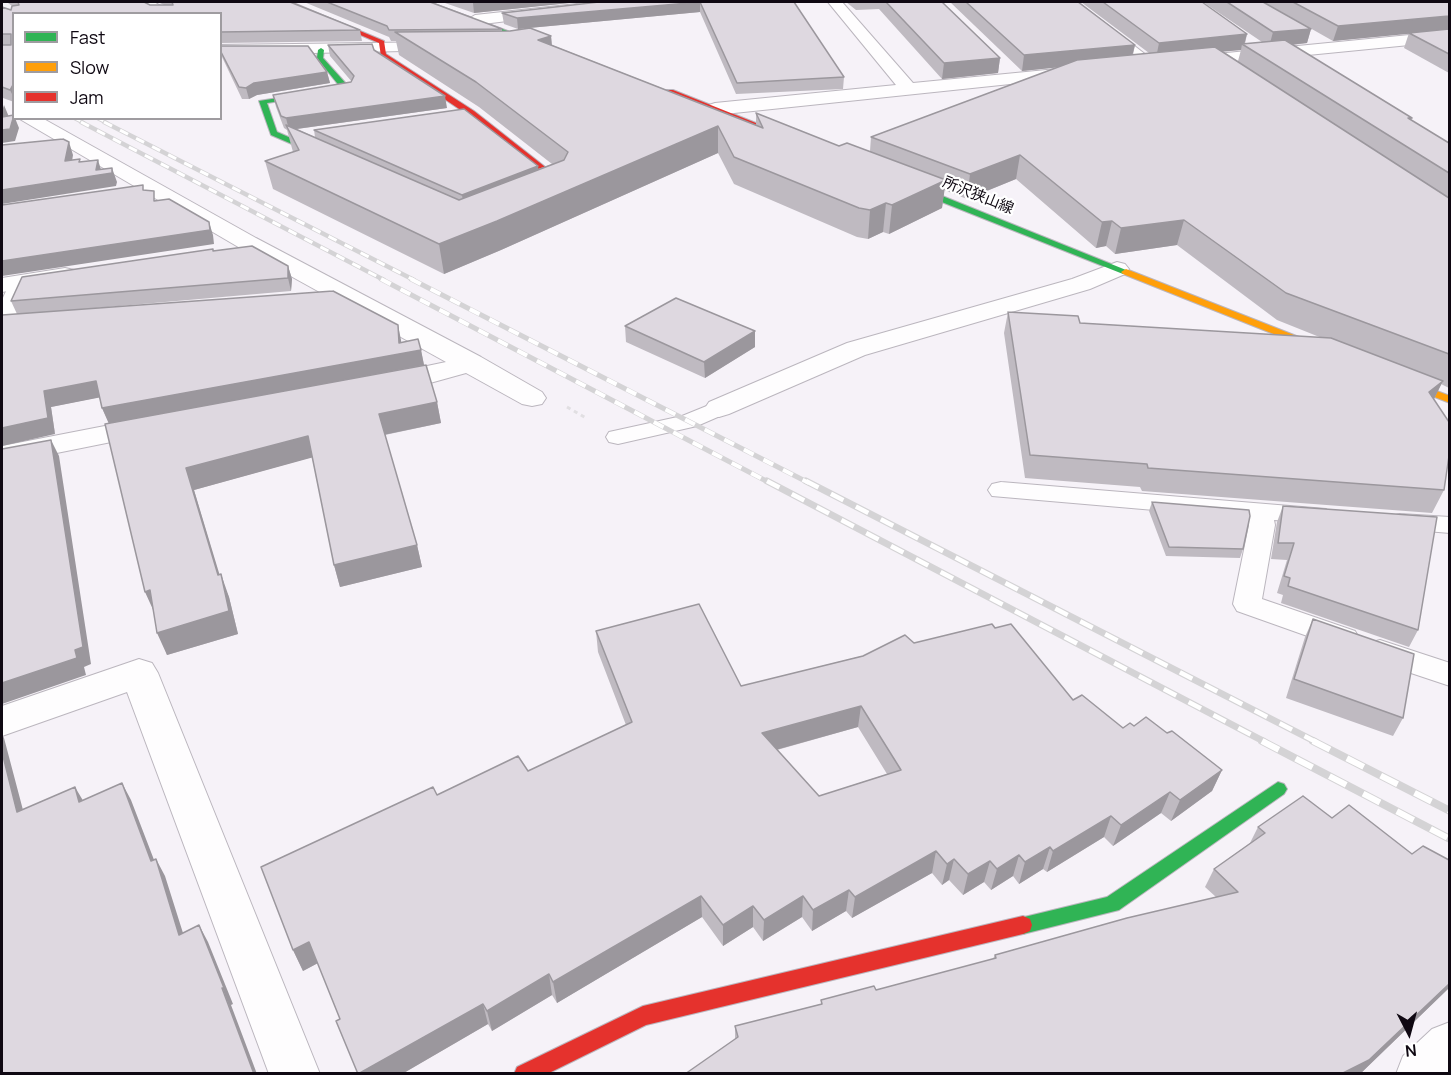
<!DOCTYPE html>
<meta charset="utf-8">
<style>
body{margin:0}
#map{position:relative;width:1451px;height:1075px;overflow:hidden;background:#f6f2f8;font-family:Manrope,sans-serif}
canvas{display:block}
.frame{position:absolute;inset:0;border:3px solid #0f0812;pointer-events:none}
.legend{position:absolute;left:12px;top:12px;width:210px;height:108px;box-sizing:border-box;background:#fff;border:2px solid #9f9ca0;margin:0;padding:8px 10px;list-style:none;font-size:18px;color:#0f0812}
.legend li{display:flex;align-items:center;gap:12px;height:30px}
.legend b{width:30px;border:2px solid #9f9ca0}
.north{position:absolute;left:1379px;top:1003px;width:60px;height:60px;-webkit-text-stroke:4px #fff;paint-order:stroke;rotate:174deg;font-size:16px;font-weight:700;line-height:24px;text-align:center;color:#0f0812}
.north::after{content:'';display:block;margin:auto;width:21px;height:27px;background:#0f0812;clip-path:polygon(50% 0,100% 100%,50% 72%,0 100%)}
</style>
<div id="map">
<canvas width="1451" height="1075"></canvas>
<div class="frame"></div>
<ul class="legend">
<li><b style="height:8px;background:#30b455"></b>Fast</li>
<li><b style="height:8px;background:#ff9f0a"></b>Slow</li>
<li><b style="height:8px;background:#e5322d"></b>Jam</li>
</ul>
<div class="north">N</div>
</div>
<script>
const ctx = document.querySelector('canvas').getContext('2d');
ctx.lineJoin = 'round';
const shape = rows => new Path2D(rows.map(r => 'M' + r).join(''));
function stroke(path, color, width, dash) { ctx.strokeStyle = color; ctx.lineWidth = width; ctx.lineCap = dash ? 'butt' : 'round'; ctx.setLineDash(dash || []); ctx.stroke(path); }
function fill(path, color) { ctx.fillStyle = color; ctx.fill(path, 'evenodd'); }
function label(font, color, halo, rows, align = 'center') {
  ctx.font = font + ' Manrope,"Noto Sans JP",sans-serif'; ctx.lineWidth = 4.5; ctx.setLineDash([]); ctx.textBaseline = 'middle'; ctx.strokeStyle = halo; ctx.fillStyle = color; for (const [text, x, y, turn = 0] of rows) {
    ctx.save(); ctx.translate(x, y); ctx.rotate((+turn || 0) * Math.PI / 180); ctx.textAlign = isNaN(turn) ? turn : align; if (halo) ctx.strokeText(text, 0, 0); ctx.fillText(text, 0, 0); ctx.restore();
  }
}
const path = shape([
 [567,407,586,418]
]);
const lane = shape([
 [19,276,26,278,29,282,15,319,30,318,37,320,41,324,37,328,13,331,2,328,2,300,12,278,19,276],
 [719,401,727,403,731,408,727,413,697,426,618,444,609,442,606,437,609,432,682,416,719,401],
 [1001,482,1326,509,1330,515,1326,521,1317,523,1274,520,1275,525,1262,599,1355,631,1359,638,1355,645,1344,649,1237,611,1233,604,1249,525,1247,518,992,496,988,490,992,484,1001,482],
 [1400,514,1450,517,1450,533,1391,528,1387,522,1391,516,1400,514],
 [1380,640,1450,663,1450,686,1369,659,1365,651,1369,643,1380,640]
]);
const street = shape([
 [136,2,154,2,174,14,154,14,136,2],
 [595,2,636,2,629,6,475,25,467,20,475,15,595,2],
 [828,2,842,2,913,83,1077,67,1083,68,1086,72,1083,76,1077,77,715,115,709,113,706,109,709,105,715,103,896,85,828,2],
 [1062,2,1078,2,1159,65,1157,69,1145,69,1062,2],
 [1450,31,1450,41,1186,67,1178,62,1186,57,1450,31],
 [444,42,450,44,452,47,450,50,220,55,220,45,444,42],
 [18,118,42,118,256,238,481,357,542,392,546,398,542,404,532,406,522,404,466,373,430,383,385,391,375,389,371,383,375,377,446,362,240,248,18,118],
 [1117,262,1125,264,1129,269,1125,274,1090,289,865,355,729,414,719,417,709,414,705,408,709,402,847,343,1072,279,1117,262],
 [65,268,74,270,77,275,74,280,2,292,2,278,65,268],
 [151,417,161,420,166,426,161,432,2,464,2,446,151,417],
 [139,659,152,663,158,673,320,1074,269,1074,127,692,2,736,2,706,139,659],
 [1450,1022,1450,1074,1396,1074,1403,1056,1432,1029,1450,1022]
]);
const fast = shape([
 [422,2,429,2,551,47,546,48,422,2],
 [321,48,324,50,323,58,349,87,349,91,267,103,277,132,332,156,333,158,329,160,271,135,259,101,341,88,317,58,318,50,321,48],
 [899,181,905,181,1131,272,1123,274,899,185,899,181],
 [1278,782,1284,784,1287,789,1284,794,1119,910,1023,934,1016,931,1014,925,1016,919,1107,897,1278,782]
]);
const slow = shape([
 [1126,269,1332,350,1333,352,1328,355,1324,354,1123,274,1121,272,1126,269],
 [1395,375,1450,396,1450,403,1391,380,1389,378,1395,375]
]);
const jam = shape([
 [284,2,291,2,384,41,386,54,474,111,563,181,539,192,533,192,533,188,553,180,468,115,381,56,379,43,284,2],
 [667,90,673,90,766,127,759,129,667,94,667,90],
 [1023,916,1030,919,1032,925,1030,931,1023,934,646,1025,547,1074,514,1074,517,1067,643,1006,1023,916]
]);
const railFar4 = shape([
 [74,118,84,123],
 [97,118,107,123]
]);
const railFar3 = shape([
 [81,122,384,280],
 [104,122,414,280]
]);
const railFar2 = shape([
 [381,279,770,483],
 [411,279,809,483]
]);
const railFar1 = shape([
 [767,481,1265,742],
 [806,481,1316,742]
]);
const rail = shape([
 [1262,741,1450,839],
 [1313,741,1450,811]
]);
const wall = shape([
 [2,2,144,2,150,5,164,5,158,2,290,2,360,30,362,41,220,43,220,14,14,14,14,102,3,98,2,99,2,7,11,10,12,6,8,3],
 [304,2,430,2,502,29,502,31,551,36,552,45,756,125,756,113,839,146,870,151,871,137,1058,67,1022,71,950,2,1078,2,1135,45,1133,55,1149,53,1081,2,1202,2,1247,34,1245,44,1262,42,1203,2,1264,2,1311,29,1307,43,1293,45,1412,118,1411,120,1449,143,1449,388,1441,384,1434,399,1444,490,1432,513,1142,491,1140,487,1025,478,1004,333,1008,312,1080,323,1322,338,1277,320,1177,245,1115,254,1106,246,1096,248,1016,179,967,199,944,190,942,208,889,234,883,232,868,239,857,237,734,184,718,153,501,250,444,274,273,189,265,161,293,152,287,130,284,128,276,107,273,95,351,82,352,82,330,56,328,45,374,50,447,108,297,129,315,137,314,130,538,166,538,169,552,164,479,107,399,55,396,41,391,41,389,37],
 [1241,50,1238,61,1222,51],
 [442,2,579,2,474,13],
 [599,2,794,2,844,77,843,89,736,94,700,12,518,29,504,24,502,13],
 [846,2,942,2,1000,58,998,73,942,79,879,9,856,10],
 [1264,2,1449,2,1449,73,1404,48,1409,33,1333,41],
 [220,46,327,72,330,83,257,95,249,99,242,99,222,57],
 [213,251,288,266,292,279,291,291,62,311,401,340,401,342,421,350,424,365,437,402,441,423,385,435,417,545,422,567,340,587,334,565,312,457,194,490,219,575,229,597,238,634,167,655,153,610,109,423,102,408,100,397,51,407,55,434,17,314,11,301],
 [625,326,755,331,755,347,705,378,626,342],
 [1152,502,1243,549,1240,558,1166,556,1149,511],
 [1283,506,1418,630,1409,647,1281,603,1283,595,1277,593,1287,560,1271,559,1277,522],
 [1313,619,1403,718,1393,736,1286,698,1305,637],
 [995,628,1073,700,1123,728,1134,726,1167,733,1222,770,1212,791,1171,821,1161,813,1113,846,1104,837,1047,872,1043,869,1019,884,1013,876,991,890,984,882,963,895,949,880,942,885,932,873,852,918,846,911,812,931,802,917,763,941,753,927,723,946,702,917,557,1003,552,995,492,1031,488,1024,402,1074,358,1074,340,1019,318,963,303,971,293,950,437,795,528,771,626,725,598,652,596,631,741,686,914,643],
 [858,727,887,774,819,796,777,750],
 [1258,827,1449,988,1360,1074,685,1074,735,1040,735,1026,821,1004,821,1000,876,990,993,959,995,955,1216,897,1205,887,1214,869,1250,843]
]);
const shadedWall = shape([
 [483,2,579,2,474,13,473,3],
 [700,2,700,12,518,29,517,18],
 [1449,16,1449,30,1333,41,1338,26],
 [1311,29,1307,43,1269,47,1273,32],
 [1247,34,1244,45,1242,44,1241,50,1156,58,1159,43],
 [551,36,553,60,538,40],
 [1135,45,1131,60,1022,71,1024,55],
 [1000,58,998,73,942,79,944,63],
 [327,72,330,83,257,95,249,99,246,88,254,83],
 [14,83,14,98,10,90],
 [445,96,447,108,289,130,286,118],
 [4,105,9,117,2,124,2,111],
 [14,118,15,118,19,128,15,141,2,143,2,130],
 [718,126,718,153,501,250,444,274,439,244],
 [69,142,73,155,70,174,65,161],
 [1020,155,1016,179,967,199,970,174],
 [98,160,102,173,112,168,117,182,116,186,2,204,2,206,2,190,96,170],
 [538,166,540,179,464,209,462,195],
 [946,180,942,208,889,234,892,205],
 [886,203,883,232,868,239,870,210],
 [1184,220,1177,245,1115,254,1121,228],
 [1112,221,1106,246,1096,248,1102,222],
 [209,222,213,235,214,244,2,276,2,261],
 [288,266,292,279,291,291,288,278],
 [398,325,401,340,402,353,421,350,424,365,109,424,102,408,399,343],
 [755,331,755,347,705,378,704,362],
 [96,381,102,397,51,407,55,434,2,446,2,428,44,391],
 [1443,381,1432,403,1429,392],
 [437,402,441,423,383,435,379,414],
 [308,436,314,457,194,490,226,596,221,574,229,597,238,634,167,655,157,633,218,575,186,468],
 [51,440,59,456,91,664,84,667,86,675,2,704,2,683,75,650],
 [417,545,422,567,340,587,334,565],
 [150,590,155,614,145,592],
 [861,706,858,727,761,754,762,733],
 [2,734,4,738,28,829,17,812,2,752],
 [1222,770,1212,791,1171,821,1180,800],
 [122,783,131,800,161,878,151,861],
 [75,787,85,804,79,802],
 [1170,792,1161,813,1113,846,1121,825],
 [1111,816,1104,837,1047,872,1053,851],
 [1050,847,1043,869,1019,884,1025,862],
 [936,851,932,873,852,918,855,897],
 [1019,855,1013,876,991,890,997,869],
 [156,859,165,876,189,952,179,935],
 [954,859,949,880,942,885,947,864],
 [990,861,984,882,963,895,968,874],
 [849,890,846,911,812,931,813,910],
 [701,896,702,917,557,1003,553,982],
 [803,896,802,917,763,941,764,920],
 [753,906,753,927,723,946,723,925],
 [199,925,208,942,233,1004,231,1005,257,1074,254,1074],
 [309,942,318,963,303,971,293,950],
 [549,974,552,995,492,1031,487,1011],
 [1449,984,1449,988,1360,1074,1341,1074],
 [483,1004,488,1024,402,1074,358,1074]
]);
const building = shape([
 [18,2,144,2,150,5,173,5,172,2,290,2,360,30,220,32,220,14,14,14,14,83,10,90,2,87,2,45,11,45,11,34,2,34,2,7,11,10,12,6,19,5,18,2],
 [327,2,430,2,502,29,389,30,387,26,327,2],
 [599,2,700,2,517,18,502,13,599,2],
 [700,2,794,2,844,77,737,83,700,2],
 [886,2,942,2,1000,58,944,63,886,2],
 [966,2,1078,2,1135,45,1024,55,966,2],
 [1103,2,1202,2,1247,34,1159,43,1103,2],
 [1227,2,1263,2,1311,29,1273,32,1227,2],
 [1293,2,1449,2,1449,16,1338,26,1293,2],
 [530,28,551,36,538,40,763,128,756,113,839,146,847,143,946,180,892,205,886,203,870,210,859,208,734,157,718,126,497,221,439,244,265,161,299,150,286,125,459,200,564,160,568,152,476,82,395,32,510,31,530,28],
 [1449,29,1449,54,1409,33,1449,29],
 [1285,40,1412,118,1408,118,1449,143,1449,173,1242,44,1285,40],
 [372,44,374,50,445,96,286,118,281,116,273,95,351,82,354,76,328,45,372,44],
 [220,46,308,46,327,72,254,83,246,88,239,87,220,50,220,46],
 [1215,47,1449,198,1449,354,1286,293,1184,220,1121,228,1112,221,1102,222,1020,155,970,174,871,137,1077,60,1215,47],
 [464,109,538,166,462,195,314,130,464,109],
 [14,115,10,129,2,130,2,117,14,115],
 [63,139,69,142,65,161,80,159,79,162,98,160,96,170,112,168,112,173,2,190,2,145,63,139],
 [143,185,143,190,154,191,154,201,169,199,209,222,210,230,2,261,2,205,143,185],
 [252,246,288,266,288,278,11,301,22,277,213,249,213,251,252,246],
 [333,291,398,325,399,343,418,339,421,350,102,408,96,381,44,391,48,418,2,428,2,315,333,291],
 [676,298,755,331,704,362,625,326,676,298],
 [1008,312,1078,316,1080,323,1331,338,1443,381,1429,392,1449,422,1449,456,1444,490,1148,468,1147,464,1030,455,1008,312],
 [426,365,437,402,379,414,417,545,334,565,308,436,186,468,218,575,221,574,229,611,157,633,150,590,145,592,105,424,426,365],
 [51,440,83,647,75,650,77,658,2,683,2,449,51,440],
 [1152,502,1249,510,1250,516,1243,549,1169,547,1152,502],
 [1283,506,1437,517,1418,630,1288,586,1290,578,1284,576,1294,543,1278,543,1283,506],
 [699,604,741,686,863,656,905,635,914,643,992,624,995,628,1011,624,1073,700,1082,695,1123,728,1130,723,1134,726,1146,717,1167,733,1172,731,1222,770,1180,800,1170,792,1121,825,1111,816,1053,851,1050,847,1025,862,1019,855,997,869,990,861,968,874,954,859,947,864,936,851,855,897,849,890,813,910,803,896,764,920,753,906,723,925,701,896,553,982,549,974,487,1011,483,1004,358,1074,336,1021,340,1019,309,942,293,950,261,867,433,787,437,795,518,756,528,771,632,722,596,631,699,604],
 [861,706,901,770,819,796,762,733,861,706],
 [1313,619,1414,654,1403,718,1294,679,1313,619],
 [2,752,17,812,75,787,79,802,122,783,151,861,156,859,179,935,199,925,224,988,222,988,254,1074,2,1074,2,752],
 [1303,796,1332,818,1349,805,1412,854,1423,846,1449,860,1449,984,1369,1060,1341,1074,685,1074,738,1037,735,1026,822,1004,821,1000,874,986,876,990,996,958,995,955,1127,918,1238,892,1214,869,1265,833,1258,827,1303,796]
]);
const farStreetnames = [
 ["所沢狭山線",978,196,22]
];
stroke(lane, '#bbb6be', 2);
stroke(street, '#bbb6be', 2);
stroke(fast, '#bbb6be', 2);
stroke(slow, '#bbb6be', 2);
stroke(jam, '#bbb6be', 2);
stroke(path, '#e1dfe2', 3, [4, 4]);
fill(lane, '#fefdfe');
fill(street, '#fefdfe');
fill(fast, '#30b455');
fill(slow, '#ff9f0a');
fill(jam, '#e5322d');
stroke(railFar4, '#d4d3d5', 4);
stroke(railFar3, '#d4d3d5', 4.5);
stroke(railFar2, '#d4d3d5', 5);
stroke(railFar1, '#d4d3d5', 7);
stroke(rail, '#d4d3d5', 8);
stroke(railFar4, '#fff', 2, [7]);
stroke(railFar3, '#fff', 3, [9]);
stroke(railFar2, '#fff', 4, [11]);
stroke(railFar1, '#fff', 4.5, [14]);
stroke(rail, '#fff', 6, [19]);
fill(wall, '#bfbac1');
fill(shadedWall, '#9b979d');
fill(building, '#ded8e0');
stroke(building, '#9b979d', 1.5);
label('15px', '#0f0812', '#fff', farStreetnames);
</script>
